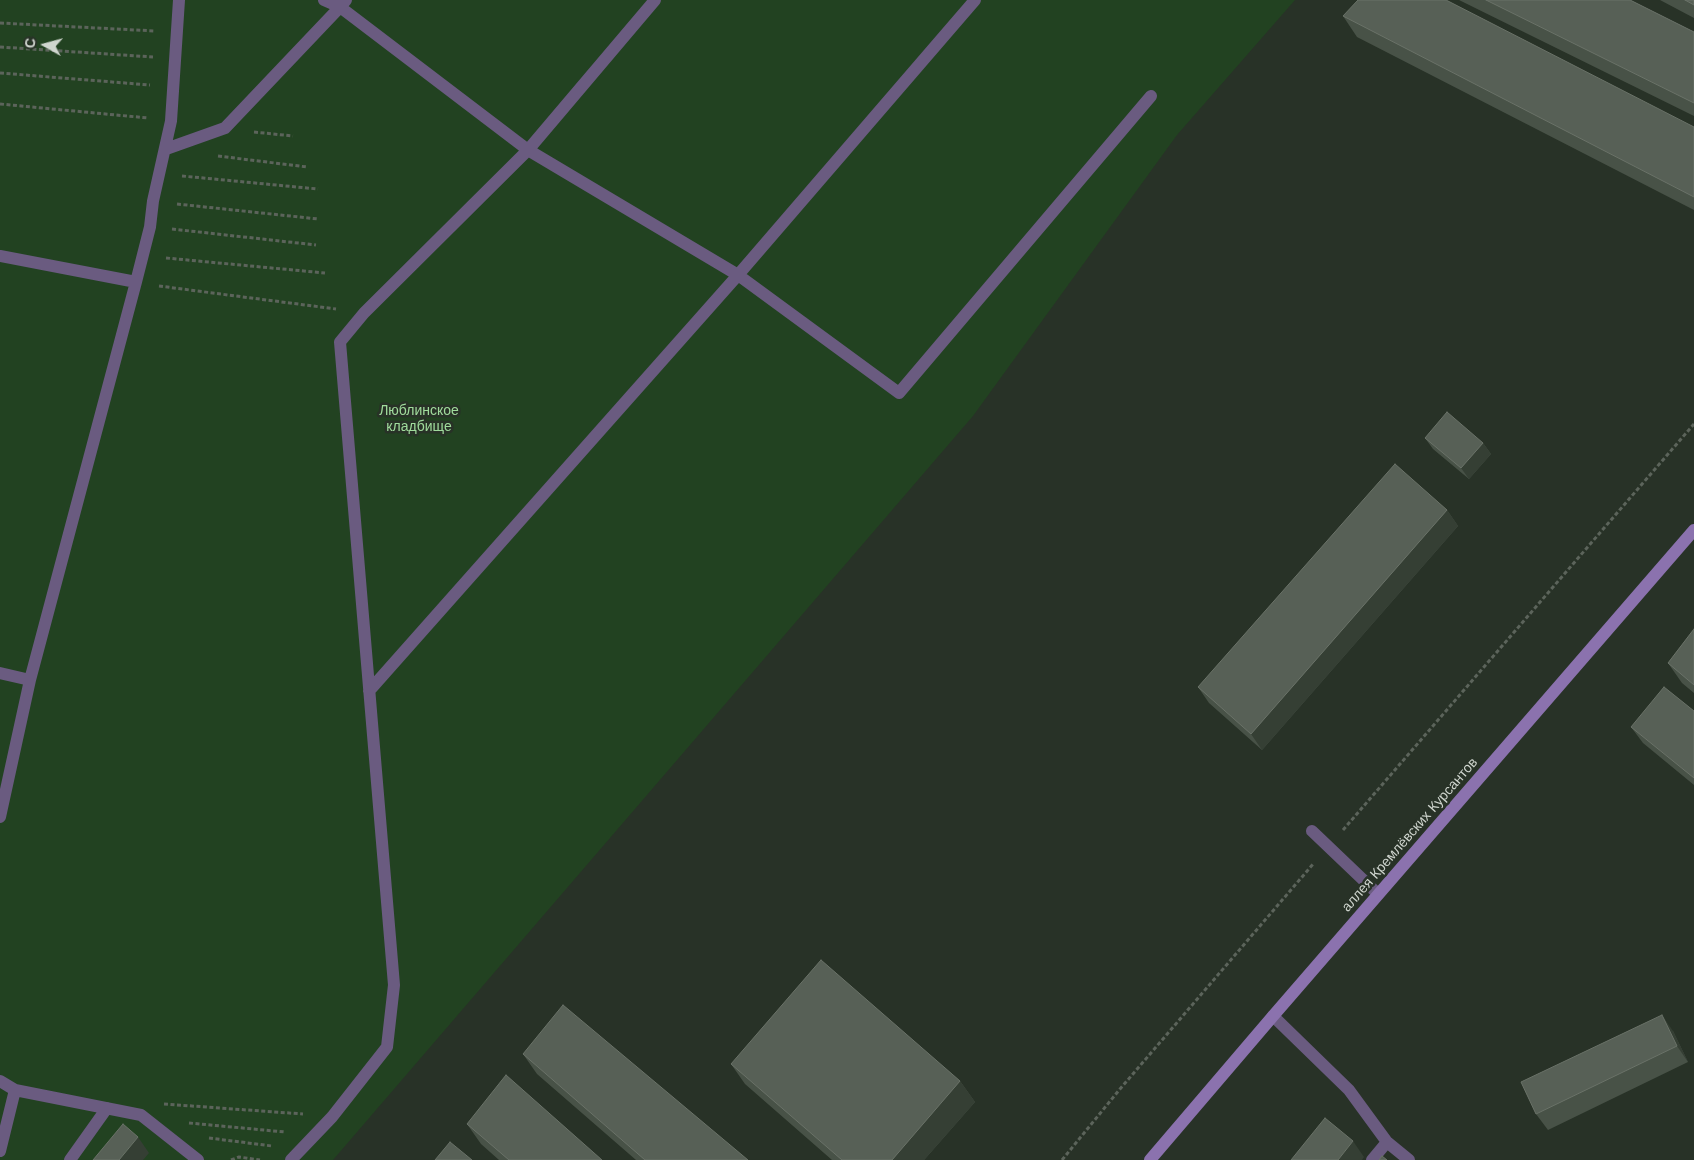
<!DOCTYPE html>
<meta charset="utf-8">
<style>
body{margin:0}
#map{position:relative;width:1694px;height:1160px;overflow:hidden;background:#283227;font-family:Arial,sans-serif}
canvas{display:block}
.north{position:absolute;left:20px;top:20px;width:50px;height:50px;-webkit-text-stroke:4px #283227;paint-order:stroke;rotate:277deg;font-size:14px;font-weight:700;line-height:20px;text-align:center;color:#cfd5ce}
.north::after{content:'';display:block;margin:auto;width:18px;height:22px;background:#cfd5ce;clip-path:polygon(50% 0,100% 100%,50% 72%,0 100%)}
</style>
<div id="map">
<canvas width="1694" height="1160"></canvas>
<div class="north">С</div>
</div>
<script>
const ctx = document.querySelector('canvas').getContext('2d');
ctx.lineJoin = 'round';
function fill(path, color) { ctx.fillStyle = color; ctx.fill(path, 'evenodd'); }
const shape = rows => new Path2D(rows.map(r => 'M' + r).join(''));
function stroke(path, color, width, dash) { ctx.strokeStyle = color; ctx.lineWidth = width; ctx.lineCap = dash ? 'butt' : 'round'; ctx.setLineDash(dash || []); ctx.stroke(path); }
function label(font, color, halo, rows, align = 'center') {
  ctx.font = font + ' Arial,sans-serif'; ctx.lineWidth = 5; ctx.setLineDash([]); ctx.textBaseline = 'middle'; ctx.strokeStyle = halo; ctx.fillStyle = color; for (const [text, x, y, turn = 0] of rows) {
    ctx.save(); ctx.translate(x, y); ctx.rotate((+turn || 0) * Math.PI / 180); ctx.textAlign = isNaN(turn) ? turn : align; if (halo) ctx.strokeText(text, 0, 0); ctx.fillText(text, 0, 0); ctx.restore();
  }
}
const green = shape([
 [0,0,1295,0,1177,135,973,416,333,1160,0,1160]
]);
const path = shape([
 [0,23,155,31],
 [0,47,153,57],
 [0,73,150,85],
 [0,104,148,118],
 [254,132,293,136],
 [218,156,307,167],
 [182,176,318,189],
 [177,204,318,219],
 [172,229,316,245],
 [166,258,325,273],
 [159,286,336,309],
 [1343,830,1694,424],
 [164,1104,303,1114],
 [189,1123,285,1132],
 [209,1138,272,1146],
 [231,1160,239,1157,260,1160],
 [1062,1160,1120,1089,1314,863]
]);
const service = shape([
 [346,0,340,7,528,150,738,275,899,393,1151,96],
 [166,149,225,128,340,7,324,0],
 [0,256,136,282],
 [0,673,30,680],
 [369,691,738,275,975,0],
 [0,817,30,680,136,282,150,227,153,201,171,121,179,0],
 [1312,831,1378,894],
 [1273,1016,1349,1090,1387,1142,1372,1160],
 [0,1081,15,1090,141,1115,198,1160],
 [1387,1142,1409,1160],
 [0,1151,15,1090],
 [70,1160,107,1108],
 [291,1160,332,1117,387,1047,394,985,340,342,364,313,528,150,655,0]
]);
const secondary = shape([
 [1150,1160,1273,1016,1694,530]
]);
const wall = shape([
 [1459,0,1630,0,1694,32,1694,116],
 [1660,0,1694,0,1694,18],
 [1343,16,1694,127,1694,210,1357,37],
 [1425,438,1483,443,1491,454,1469,479,1433,449],
 [1447,510,1458,526,1262,750,1209,703,1198,687],
 [1694,629,1694,693,1682,683,1668,663],
 [1694,711,1694,785,1643,743,1631,727],
 [1673,1031,1688,1062,1548,1130,1536,1114],
 [523,1054,748,1160,636,1160,537,1074],
 [731,1064,960,1081,975,1102,924,1160,832,1160,745,1084],
 [467,1124,602,1160,499,1160,481,1144]
]);
const shadedWall = shape([
 [1483,443,1491,454,1469,479,1461,468],
 [1447,510,1458,526,1262,750,1251,734],
 [1662,1015,1673,1031,1688,1062,1677,1046],
 [960,1081,975,1102,924,1160,892,1160],
 [138,1137,149,1153,143,1160,119,1160],
 [1353,1141,1364,1157,1362,1160,1338,1160]
]);
const building = shape([
 [1358,0,1446,0,1694,127,1694,197,1343,16,1358,0],
 [1486,0,1630,0,1694,32,1694,103,1486,0],
 [1685,0,1694,0,1694,5,1685,0],
 [1447,412,1483,443,1461,468,1425,438,1447,412],
 [1395,464,1447,510,1251,734,1198,687,1395,464],
 [1694,629,1694,685,1668,663,1694,629],
 [1664,687,1694,711,1694,778,1631,727,1664,687],
 [821,960,960,1081,892,1160,842,1160,731,1064,821,960],
 [563,1005,748,1160,645,1160,523,1054,563,1005],
 [1662,1015,1677,1046,1536,1114,1521,1082,1662,1015],
 [506,1075,602,1160,509,1160,467,1124,506,1075],
 [1325,1118,1353,1141,1338,1160,1291,1160,1325,1118],
 [123,1124,138,1137,119,1160,93,1160,123,1124],
 [450,1142,472,1160,435,1160,450,1142],
 [1382,1156,1387,1160,1379,1160,1382,1156]
]);
const parkNames = [
 ["Люблинское",419,411],
 ["кладбище",419,427]
];
const streetNames = [
 ["аллея Кремлёвских Курсантов",1410,835,-49]
];
fill(green, '#224221');
stroke(path, '#5c645b', 3, [4, 2.5]);
stroke(service, '#6a5b80', 12);
stroke(secondary, '#8b72ae', 12);
fill(wall, '#485247');
fill(shadedWall, '#353f34');
fill(building, '#576056');
stroke(building, '#6a7268', 1);
label('14px', '#a0db9c', '#283227', parkNames);
label('14px', '#cfd5ce', '#283227', streetNames);
</script>
